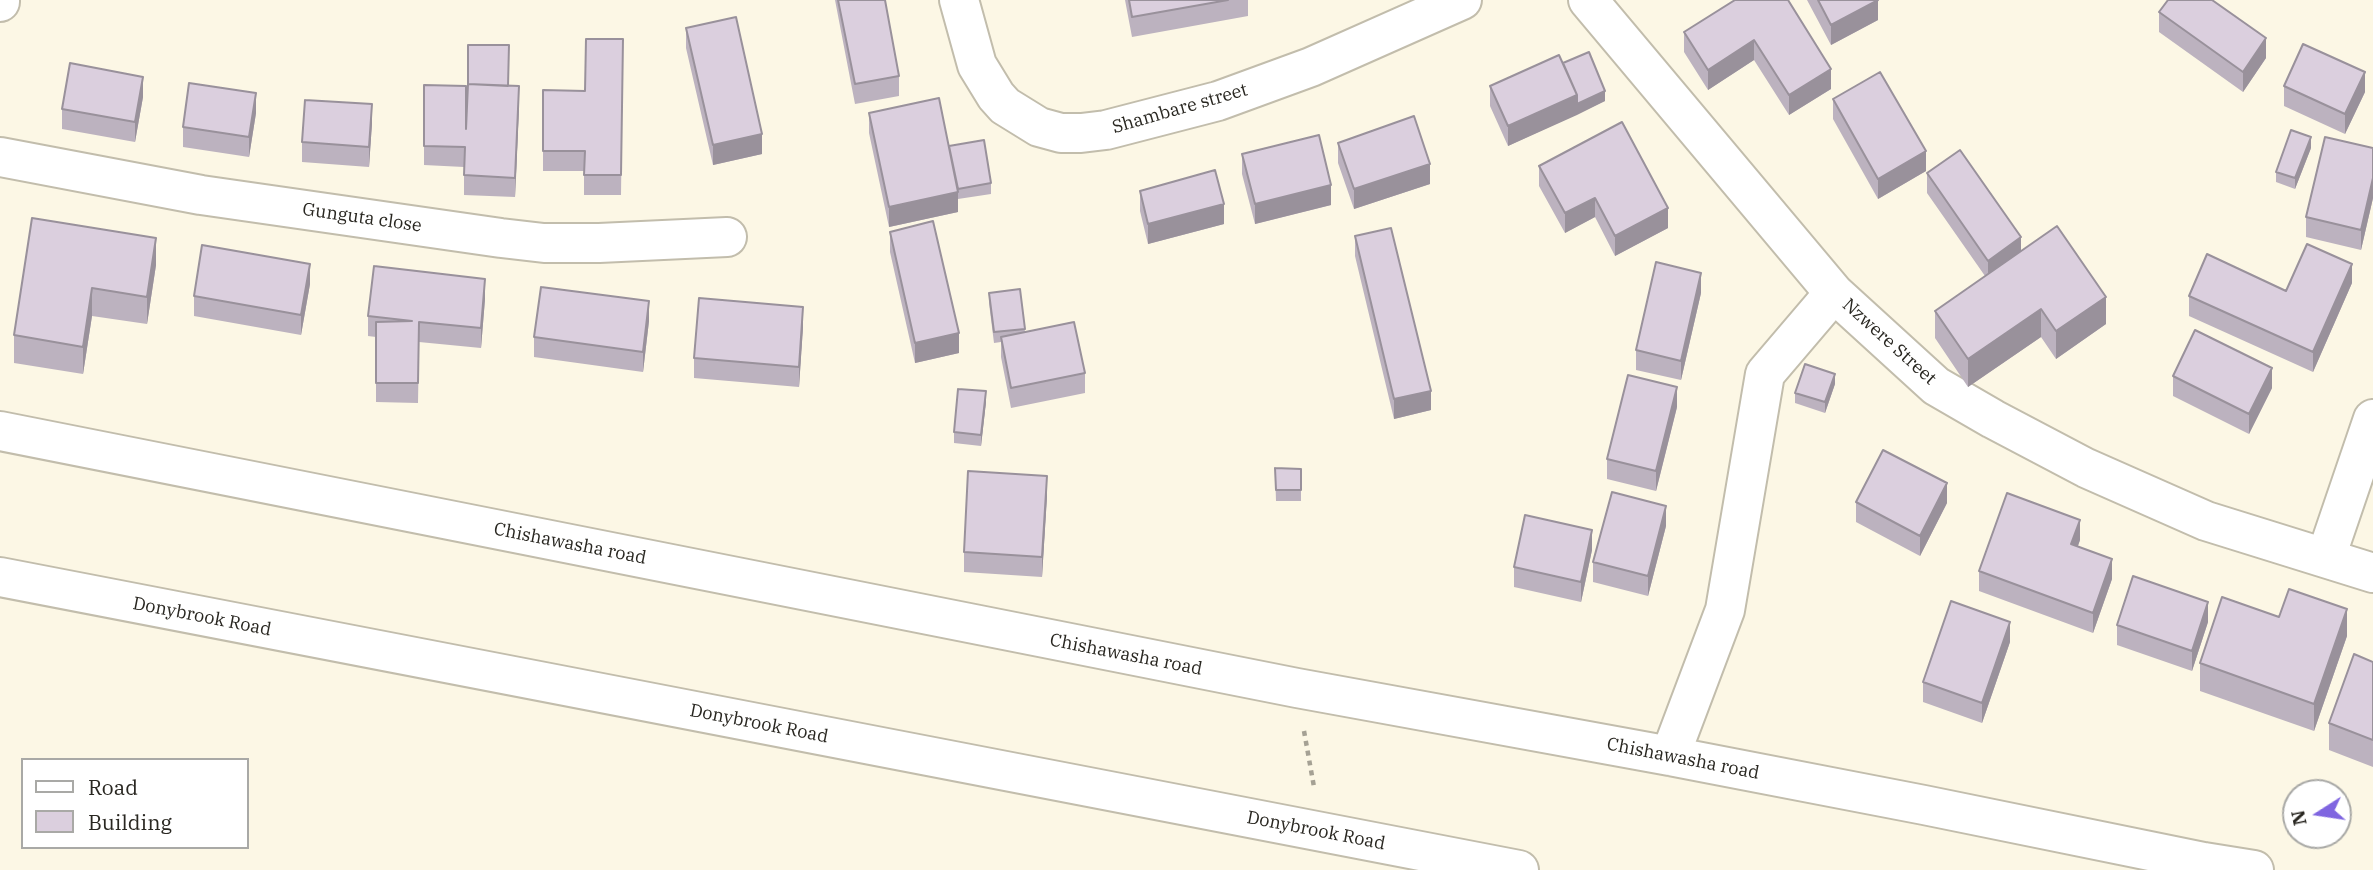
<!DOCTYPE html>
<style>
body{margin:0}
#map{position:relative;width:2373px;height:870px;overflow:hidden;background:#fcf7e5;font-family:"IBM Plex Serif",serif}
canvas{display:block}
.legend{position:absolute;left:21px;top:758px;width:228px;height:91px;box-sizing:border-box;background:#fff;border:2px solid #a9a9a6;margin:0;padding:9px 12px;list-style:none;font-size:21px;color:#292721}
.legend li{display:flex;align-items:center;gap:14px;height:35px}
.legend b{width:35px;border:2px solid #a9a9a6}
.north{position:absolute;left:2282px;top:779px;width:70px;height:70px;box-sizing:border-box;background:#fff;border:2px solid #a9a9a6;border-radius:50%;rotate:258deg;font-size:19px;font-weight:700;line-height:28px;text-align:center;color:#292721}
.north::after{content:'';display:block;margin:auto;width:24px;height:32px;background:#7f65e0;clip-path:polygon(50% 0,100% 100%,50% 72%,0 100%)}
</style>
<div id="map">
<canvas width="2373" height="870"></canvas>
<ul class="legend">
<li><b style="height:9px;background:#fff"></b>Road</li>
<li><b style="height:19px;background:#dbcfde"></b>Building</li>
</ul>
<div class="north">N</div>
</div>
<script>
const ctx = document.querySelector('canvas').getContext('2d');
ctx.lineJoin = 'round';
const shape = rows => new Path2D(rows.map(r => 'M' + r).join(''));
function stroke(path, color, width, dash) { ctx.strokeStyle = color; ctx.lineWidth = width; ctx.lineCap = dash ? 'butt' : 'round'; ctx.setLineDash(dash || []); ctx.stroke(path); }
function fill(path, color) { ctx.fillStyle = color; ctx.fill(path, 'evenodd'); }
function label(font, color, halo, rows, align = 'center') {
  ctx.font = font + ' "IBM Plex Serif",serif'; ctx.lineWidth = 6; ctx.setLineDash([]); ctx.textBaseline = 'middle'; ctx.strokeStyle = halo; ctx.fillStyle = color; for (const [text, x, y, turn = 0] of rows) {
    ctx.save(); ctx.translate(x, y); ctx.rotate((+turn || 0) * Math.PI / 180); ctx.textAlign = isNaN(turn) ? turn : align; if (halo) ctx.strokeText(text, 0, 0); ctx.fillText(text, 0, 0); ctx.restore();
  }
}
const path = shape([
 [1304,731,1314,787]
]);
const minor = shape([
 [959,0,977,65,996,96,1005,106,1039,127,1061,133,1081,133,1106,130,1218,101,1311,67,1462,0],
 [1588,0,1834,293,1936,386,1993,419,2086,468,2206,521,2373,573],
 [0,2,0,0],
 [0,157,201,195,501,238,544,243,599,243,727,237],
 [0,431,1297,688,1670,756,1924,805,2204,862,2254,870],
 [2326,557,2373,419],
 [0,577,1519,870],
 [1670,756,1725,610,1765,374,1834,293]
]);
const wall = shape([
 [835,0,885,0,899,76,899,96,855,104],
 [1125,0,1248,0,1248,16,1132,37],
 [1735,0,1831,89,1789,115,1754,60,1708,90,1684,52,1684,32],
 [1807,0,1877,0,1878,20,1831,45],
 [2159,12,2266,58,2243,92,2159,32],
 [686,28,762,154,713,165,686,48],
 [623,39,621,195,584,195,584,171,543,171,543,90,585,91],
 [1563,63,1605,101,1508,146,1490,106,1490,86],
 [468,84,509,86,519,106,515,197,464,195,464,167,424,165,424,85,466,128],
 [2284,86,2365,92,2345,134,2284,106],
 [143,97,135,142,62,129,62,109],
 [1833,99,1926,171,1878,199,1833,119],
 [256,113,249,157,183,147,183,127],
 [869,113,949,146,991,183,991,194,958,199,958,212,889,227,869,133],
 [372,123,369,167,302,162,302,142],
 [1338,143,1430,184,1354,209,1338,163],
 [2311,148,2295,189,2276,182,2276,172],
 [2373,148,2373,198,2361,250,2306,237,2306,217],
 [1242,154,1331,205,1255,224,1242,174],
 [1539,166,1668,228,1615,256,1595,217,1565,233,1539,186],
 [1927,173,2021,251,2106,324,2056,359,2041,337,1968,387,1935,338,1935,311,1985,276,1927,193],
 [1140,191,1224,224,1148,244,1140,211],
 [32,218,156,265,147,324,92,316,83,374,14,363,14,335],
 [890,232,959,353,915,363,890,252],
 [1355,236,1431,410,1394,419,1355,256],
 [2352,283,2313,372,2189,316,2189,296,2286,291],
 [310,284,301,335,194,316,194,296],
 [1020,289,1025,332,1085,373,1085,393,1011,408,1001,357,1001,342,994,343,989,303,989,293],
 [1701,293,1681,380,1636,370,1636,350],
 [485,299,481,348,419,342,418,403,376,402,376,337,368,336,368,316],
 [649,321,643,372,534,357,534,337],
 [803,327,799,387,694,378,694,358],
 [2173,376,2272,388,2249,434,2173,396],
 [1835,384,1825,413,1795,403,1795,393],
 [986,402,981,446,954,443,954,432],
 [1677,407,1656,491,1607,479,1607,459],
 [1275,468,1301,469,1301,501,1276,501],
 [1047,496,1042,577,964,572,964,552],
 [1856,502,1947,503,1920,556,1856,522],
 [1666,526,1648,596,1593,582,1593,562],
 [2080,540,2078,546,2112,579,2093,633,1979,591,1979,571],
 [1592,550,1581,602,1514,587,1514,567],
 [2279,617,2347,636,2314,731,2200,691,2200,663],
 [2208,622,2192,671,2117,645,2117,625],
 [2010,642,1982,723,1923,702,1923,682],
 [2373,662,2373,767,2329,750,2329,723]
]);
const shadedWall = shape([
 [1878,0,1878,20,1831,45,1831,25],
 [2266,38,2266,58,2243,92,2243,72],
 [1754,40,1754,60,1708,90,1708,70],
 [1831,69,1831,89,1789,115,1789,95],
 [2365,72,2365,92,2345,134,2345,114],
 [143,77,143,97,135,142,135,122],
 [519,86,519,106,515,197,515,178],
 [1605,91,1605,101,1577,115,1577,104],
 [256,93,256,113,249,157,249,137],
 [1577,95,1577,115,1508,146,1508,126],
 [372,104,372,123,369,167,369,147],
 [762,134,762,154,713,165,713,145],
 [2311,137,2311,148,2295,189,2295,178],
 [1926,151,1926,171,1878,199,1878,179],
 [1430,164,1430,184,1354,209,1354,189],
 [2373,178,2373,198,2361,250,2361,230],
 [1331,185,1331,205,1255,224,1255,204],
 [958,192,958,212,889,227,889,207],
 [1595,198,1595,217,1565,233,1565,213],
 [1224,204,1224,224,1148,244,1148,224],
 [1668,208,1668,228,1615,256,1615,236],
 [2021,237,2021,257,1988,281,1988,261],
 [156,238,156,265,147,324,147,297],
 [310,264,310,284,301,335,301,315],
 [2352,264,2352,283,2313,372,2313,352],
 [1701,273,1701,293,1681,380,1681,361],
 [485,279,485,299,481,348,481,328],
 [92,288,92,316,83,374,83,347],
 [2106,297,2106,324,2056,359,2056,331],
 [649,301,649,321,643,372,643,352],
 [803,307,803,327,799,387,799,367],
 [2041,309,2041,337,1968,387,1968,359],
 [959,333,959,353,915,363,915,343],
 [2272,368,2272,388,2249,434,2249,414],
 [1835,374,1835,384,1825,413,1825,402],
 [1677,387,1677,407,1656,491,1656,471],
 [986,391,986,402,981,446,981,435],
 [1431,391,1431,410,1394,419,1394,399],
 [1047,476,1047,496,1042,577,1042,557],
 [1947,483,1947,503,1920,556,1920,536],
 [1666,506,1666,526,1648,596,1648,576],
 [2080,520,2080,540,2071,564,2071,544],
 [1592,530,1592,550,1581,602,1581,582],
 [2112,559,2112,579,2093,633,2093,613],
 [2208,602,2208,622,2192,671,2192,651],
 [2347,609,2347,636,2314,731,2314,704],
 [2010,622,2010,642,1982,723,1982,703]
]);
const building = shape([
 [838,0,885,0,899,76,855,84,838,0],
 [1129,0,1228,0,1132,17,1129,0],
 [1735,0,1788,0,1831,69,1789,95,1754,40,1708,70,1684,32,1735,0],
 [1818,0,1878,0,1831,25,1818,0],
 [2168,0,2212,0,2266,38,2243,72,2159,12,2168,0],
 [736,17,762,134,713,145,686,28,736,17],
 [586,39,623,39,621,175,584,175,585,151,543,151,543,90,585,91,586,39],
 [2303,44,2365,72,2345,114,2284,86,2303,44],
 [468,45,509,45,508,86,468,84,468,45],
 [1589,52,1605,91,1577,104,1577,95,1563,63,1589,52],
 [1559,55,1577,95,1508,126,1490,86,1559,55],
 [70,63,143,77,135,122,62,109,70,63],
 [1880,72,1926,151,1878,179,1833,99,1880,72],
 [189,83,256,93,249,137,183,127,189,83],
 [468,84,519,86,515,178,464,175,465,147,424,146,424,85,466,86,466,129,468,84],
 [939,98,958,192,889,207,869,113,939,98],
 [305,100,372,104,369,147,302,142,305,100],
 [1414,116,1430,164,1354,189,1338,143,1414,116],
 [1622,122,1668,208,1615,236,1595,198,1565,213,1539,166,1622,122],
 [2291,130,2311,137,2295,178,2276,172,2291,130],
 [1319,135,1331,185,1255,204,1242,154,1319,135],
 [2325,137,2373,148,2373,178,2361,230,2306,217,2325,137],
 [984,140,991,183,958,189,949,146,984,140],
 [1960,150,2021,237,1988,261,1927,173,1960,150],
 [1215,170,1224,204,1148,224,1140,191,1215,170],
 [32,218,156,238,147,297,92,288,83,347,14,335,32,218],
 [933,221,959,333,915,343,890,232,933,221],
 [2057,226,2106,297,2056,331,2041,309,1968,359,1935,311,2057,226],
 [1391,228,1431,391,1394,399,1355,236,1391,228],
 [2307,244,2352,264,2313,352,2189,296,2207,254,2286,291,2307,244],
 [202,245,310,264,301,315,194,296,202,245],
 [1656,262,1701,273,1681,361,1636,350,1656,262],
 [374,266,485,279,481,328,419,322,418,383,376,383,376,322,412,321,368,316,374,266],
 [541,287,649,301,643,352,534,337,541,287],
 [1020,289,1025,329,994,332,989,293,1020,289],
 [699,298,803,307,799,367,694,358,699,298],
 [1074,322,1085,373,1011,388,1001,337,1074,322],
 [2195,330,2272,368,2249,414,2173,376,2195,330],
 [1805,364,1835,374,1825,402,1795,393,1805,364],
 [1628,375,1677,387,1656,471,1607,459,1628,375],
 [958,389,986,391,981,435,954,432,958,389],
 [1883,450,1947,483,1920,536,1856,502,1883,450],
 [1275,468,1301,469,1301,490,1276,490,1275,468],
 [968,471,1047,476,1042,557,964,552,968,471],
 [1612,492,1666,506,1648,576,1593,562,1612,492],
 [2007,493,2080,520,2071,544,2112,559,2093,613,1979,571,2007,493],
 [1525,515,1592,530,1581,582,1514,567,1525,515],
 [2133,576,2208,602,2192,651,2117,625,2133,576],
 [2289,589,2347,609,2314,704,2200,663,2222,597,2279,617,2289,589],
 [1951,601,2010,622,1982,703,1923,682,1951,601],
 [2354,654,2373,662,2373,740,2329,723,2354,654]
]);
const streetNames = [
 ["Shambare street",1180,109,-16],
 ["Gunguta close",362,218,8],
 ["Nzwere Street",1889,342,42],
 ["Chishawasha road",570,544,11],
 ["Donybrook Road",202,617,11],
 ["Chishawasha road",1126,655,11],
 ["Donybrook Road",759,724,11],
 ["Chishawasha road",1683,759,11],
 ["Donybrook Road",1316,831,11]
];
stroke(minor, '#c2bdac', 42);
stroke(path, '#a5a194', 4.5, [5, 5]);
stroke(minor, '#fff', 38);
fill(wall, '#bcb2bf');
fill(shadedWall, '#99919b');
fill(building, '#dbcfde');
stroke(building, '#99919b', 2);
label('18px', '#292721', '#fff', streetNames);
</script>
